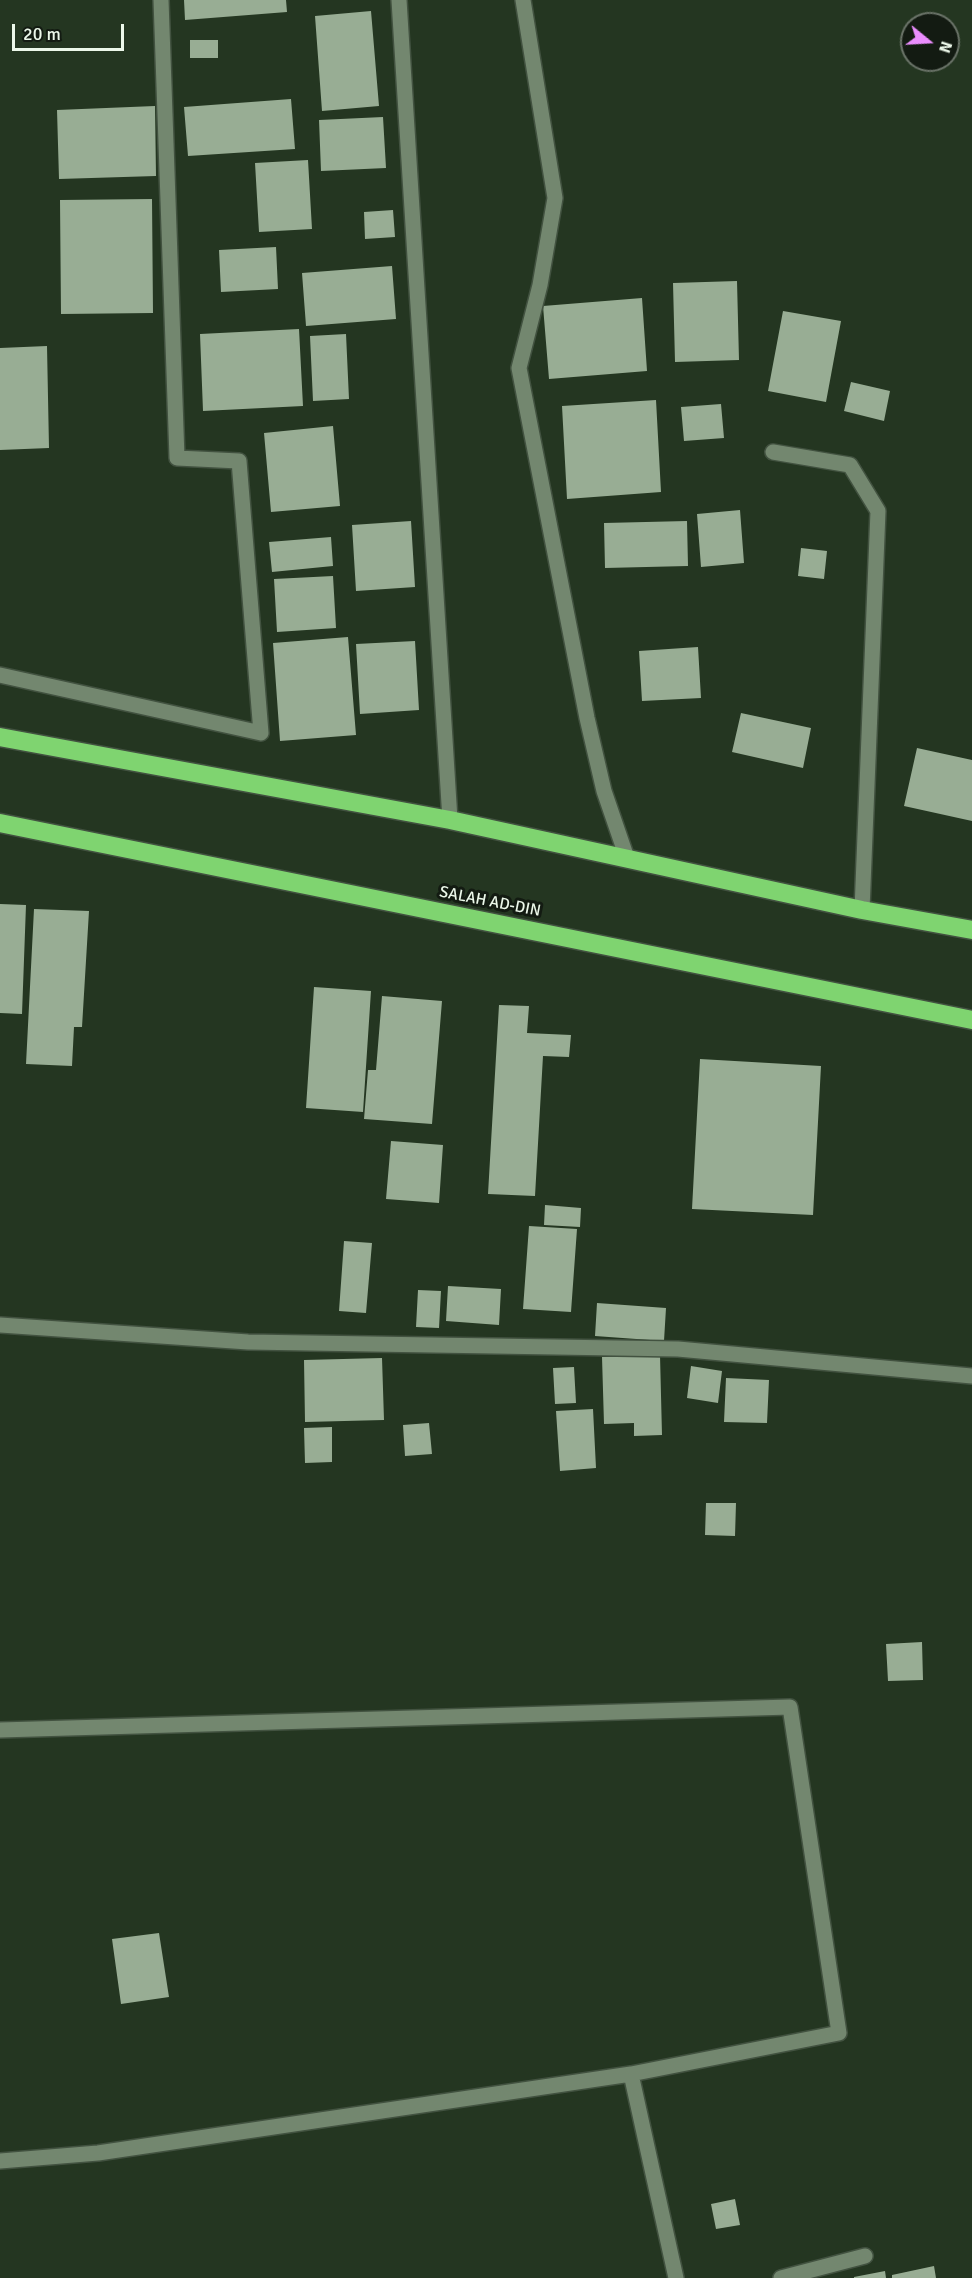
<!DOCTYPE html>
<style>
body{margin:0}
#map{position:relative;width:972px;height:2278px;overflow:hidden;background:#243621;font-family:Signika,sans-serif}
canvas{display:block}
.north{position:absolute;left:900px;top:12px;width:60px;height:60px;box-sizing:border-box;background:#131b12;border:2px solid #6a7368;border-radius:50%;rotate:108deg;font-size:16px;font-weight:700;line-height:24px;text-align:center;color:#ecf8ea}
.north::after{content:'';display:block;margin:auto;width:21px;height:27px;background:#ea8dfd;clip-path:polygon(50% 0,100% 100%,50% 72%,0 100%)}
.scale{position:absolute;left:12px;top:24px;width:112px;height:27px;box-sizing:border-box;border:3px solid #ecf8ea;border-top:0;padding-left:8px;font-size:18px;line-height:21px;white-space:nowrap;color:#ecf8ea;-webkit-text-stroke:4px #131b12;paint-order:stroke}
</style>
<div id="map">
<canvas width="972" height="2278"></canvas>
<div class="north">N</div>
<div class="scale">20 m</div>
</div>
<script>
const ctx = document.querySelector('canvas').getContext('2d');
ctx.lineJoin = 'round';
function fill(path, color) { ctx.fillStyle = color; ctx.fill(path, 'evenodd'); }
const shape = rows => new Path2D(rows.map(r => 'M' + r).join(''));
function stroke(path, color, width, dash) { ctx.strokeStyle = color; ctx.lineWidth = width; ctx.lineCap = dash ? 'butt' : 'round'; ctx.setLineDash(dash || []); ctx.stroke(path); }
function label(font, color, halo, rows, align = 'center') {
  ctx.font = font + ' Signika,sans-serif'; ctx.lineWidth = 6; ctx.setLineDash([]); ctx.textBaseline = 'middle'; ctx.strokeStyle = halo; ctx.fillStyle = color; for (const [text, x, y, turn = 0] of rows) {
    ctx.save(); ctx.translate(x, y); ctx.rotate((+turn || 0) * Math.PI / 180); ctx.textAlign = isNaN(turn) ? turn : align; if (halo) ctx.strokeText(text, 0, 0); ctx.fillText(text, 0, 0); ctx.restore();
  }
}
const building = shape([
 [184,0,286,0,287,12,185,20],
 [371,11,379,106,322,111,315,16],
 [190,40,218,40,218,58,190,58],
 [291,99,295,149,188,156,184,107],
 [155,106,156,176,59,179,57,110],
 [383,117,386,168,321,171,319,120],
 [308,160,312,229,259,232,255,163],
 [152,199,153,313,61,314,60,200],
 [393,210,395,237,365,239,364,212],
 [276,247,278,289,221,292,219,250],
 [392,266,396,319,306,326,302,273],
 [737,281,739,360,675,362,673,283],
 [642,298,647,371,549,379,543,306],
 [783,311,841,321,826,402,768,391],
 [299,329,303,406,203,411,200,334],
 [346,334,349,399,313,401,310,336],
 [47,346,49,448,0,450,0,348],
 [851,382,890,391,884,421,844,411],
 [656,400,661,492,567,499,562,406],
 [721,404,724,438,684,441,681,407],
 [333,426,340,506,271,512,264,433],
 [740,510,744,563,701,567,697,514],
 [411,521,415,587,356,591,352,525],
 [687,521,688,566,605,568,604,523],
 [331,537,333,566,272,572,269,542],
 [801,548,827,551,824,579,798,576],
 [333,576,336,628,277,632,274,579],
 [348,637,356,735,280,741,273,643],
 [415,641,419,710,360,714,356,644],
 [698,647,701,698,642,701,639,651],
 [741,713,811,728,803,768,732,752],
 [917,748,972,760,972,821,904,806],
 [0,904,26,905,22,1014,0,1013],
 [34,909,89,911,82,1027,74,1027,72,1066,26,1064],
 [314,987,371,991,363,1112,306,1108],
 [382,996,442,1001,432,1124,364,1119,368,1070,376,1070],
 [499,1005,529,1006,527,1033,571,1035,569,1057,543,1056,535,1196,488,1194],
 [700,1059,821,1066,813,1215,692,1209],
 [391,1141,443,1145,439,1203,386,1199],
 [545,1205,581,1208,580,1227,544,1225],
 [529,1226,577,1229,571,1312,523,1309],
 [344,1241,372,1243,366,1313,339,1311],
 [448,1286,501,1289,499,1325,446,1321],
 [418,1290,441,1291,439,1328,416,1327],
 [597,1303,666,1308,664,1341,595,1336],
 [660,1355,662,1435,634,1436,634,1423,604,1424,602,1357],
 [382,1358,384,1420,305,1422,304,1360],
 [691,1366,722,1371,718,1403,687,1398],
 [574,1367,576,1403,555,1404,553,1368],
 [726,1378,769,1380,767,1423,724,1422],
 [593,1409,596,1468,560,1471,556,1411],
 [429,1423,432,1454,405,1456,403,1425],
 [332,1427,332,1462,305,1463,304,1428],
 [706,1503,736,1503,735,1536,705,1535],
 [922,1642,923,1680,888,1681,886,1644],
 [159,1933,169,1997,121,2004,112,1939],
 [735,2199,740,2225,716,2229,711,2204],
 [934,2266,936,2278,892,2278,892,2275],
 [885,2271,886,2278,854,2278,854,2277]
]);
const minor = shape([
 [399,0,450,820],
 [523,0,555,198,540,285,519,368,587,718,604,791,627,858],
 [773,452,850,465,878,511,862,910],
 [0,675,261,733,239,461,177,458,161,0],
 [0,1325,248,1342,678,1349,972,1376],
 [0,1730,790,1707,839,2033,631,2074],
 [0,2161,98,2153,631,2074,676,2278],
 [781,2278,865,2256]
]);
const highway = shape([
 [0,737,450,820,862,910,972,930],
 [0,823,972,1020]
]);
const streetNames = [
 ["SALAH AD-DIN",490,902,11]
];
fill(building, '#98ad94');
stroke(minor, '#425240', 18);
stroke(highway, '#425240', 21);
stroke(minor, '#73876f', 15);
stroke(highway, '#7fd470', 18);
label('16px', '#ecf8ea', '#131b12', streetNames);
</script>
